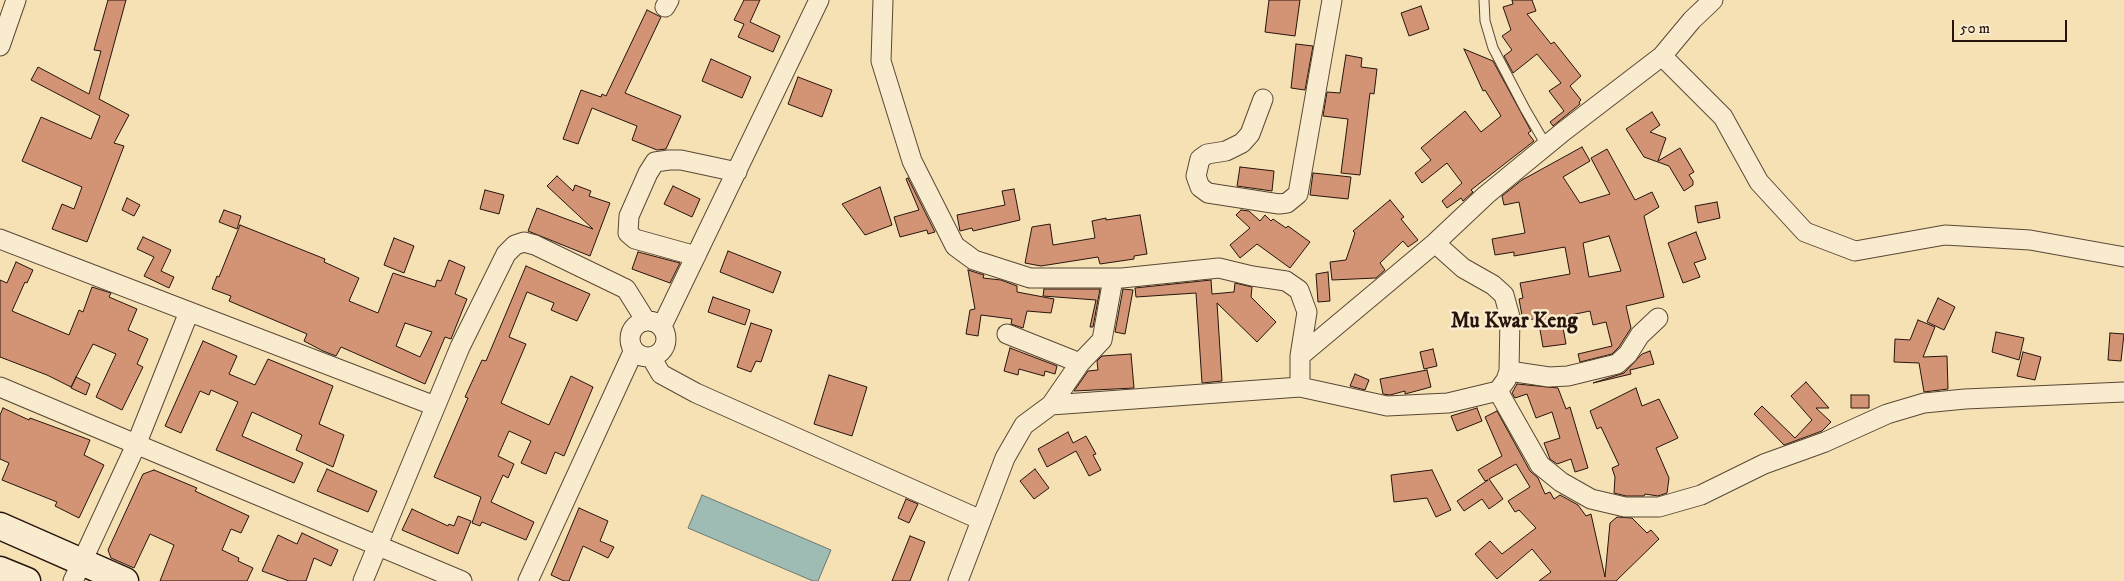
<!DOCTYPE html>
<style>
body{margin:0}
#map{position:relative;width:2124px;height:581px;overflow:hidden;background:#f6e1b4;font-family:"IM FELL DW Pica",serif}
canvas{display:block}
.scale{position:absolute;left:1952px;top:20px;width:115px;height:22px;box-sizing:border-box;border:2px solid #26140c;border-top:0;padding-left:6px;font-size:15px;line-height:18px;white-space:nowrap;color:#26140c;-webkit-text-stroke:4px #f9ecce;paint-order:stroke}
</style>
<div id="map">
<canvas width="2124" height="581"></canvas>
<div class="scale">50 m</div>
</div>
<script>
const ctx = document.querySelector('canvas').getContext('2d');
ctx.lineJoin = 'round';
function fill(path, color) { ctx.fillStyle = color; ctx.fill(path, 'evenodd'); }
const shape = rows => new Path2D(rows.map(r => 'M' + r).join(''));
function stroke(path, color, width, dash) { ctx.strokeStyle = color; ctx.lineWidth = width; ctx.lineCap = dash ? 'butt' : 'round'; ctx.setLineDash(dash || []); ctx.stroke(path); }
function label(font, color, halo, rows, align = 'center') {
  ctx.font = font + ' "IM FELL DW Pica",serif'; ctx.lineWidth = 5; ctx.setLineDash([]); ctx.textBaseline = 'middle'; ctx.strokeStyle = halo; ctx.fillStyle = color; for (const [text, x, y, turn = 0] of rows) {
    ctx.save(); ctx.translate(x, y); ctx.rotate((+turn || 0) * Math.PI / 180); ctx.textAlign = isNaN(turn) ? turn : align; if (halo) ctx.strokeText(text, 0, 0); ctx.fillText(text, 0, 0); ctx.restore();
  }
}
const water = shape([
 [702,495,831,550,818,581,813,581,688,528,702,495]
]);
const building = shape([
 [108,0,126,0,99,99,129,115,114,143,124,146,87,242,52,229,62,204,74,209,82,187,22,161,41,117,91,139,100,116,31,80,38,67,89,94,101,51,94,50,108,0],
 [744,0,760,0,750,22,780,36,773,52,738,37,744,24,734,20,744,0],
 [1269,0,1300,0,1295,36,1265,32,1269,0],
 [1512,0,1532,0,1536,11,1527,14,1551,44,1554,42,1581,76,1570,86,1581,100,1579,102,1580,104,1553,126,1550,122,1564,111,1549,91,1561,83,1537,54,1513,73,1504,56,1512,50,1502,36,1511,30,1503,7,1513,4,1512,0],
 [1421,6,1429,29,1409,36,1401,13,1421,6],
 [647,10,661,17,625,93,681,116,666,149,657,150,632,140,637,126,592,108,578,144,563,139,581,90,601,97,602,94,606,96,647,10],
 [1296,44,1313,46,1305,90,1291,88,1296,44],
 [1464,49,1493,61,1531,131,1528,133,1534,141,1471,190,1473,192,1463,201,1461,198,1447,208,1442,201,1462,183,1447,163,1422,183,1415,173,1431,160,1421,148,1465,111,1481,132,1501,116,1485,90,1483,91,1464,49],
 [1346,55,1362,58,1361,67,1377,69,1374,94,1370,93,1360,175,1341,173,1348,119,1323,116,1327,92,1340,93,1346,55],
 [711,59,751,77,742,98,702,81,711,59],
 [798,77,832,90,822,117,788,104,798,77],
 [1652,112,1660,125,1650,132,1666,138,1658,161,1680,148,1694,172,1689,175,1693,181,1693,185,1684,191,1669,166,1644,157,1626,129,1652,112],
 [1582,147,1590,161,1563,177,1580,203,1610,194,1591,158,1607,149,1635,200,1652,192,1659,207,1644,216,1664,297,1626,306,1631,328,1619,347,1612,354,1580,362,1578,354,1612,346,1606,322,1593,325,1590,311,1561,317,1566,344,1543,347,1538,318,1523,321,1519,299,1523,298,1520,283,1570,274,1565,247,1514,256,1514,252,1495,255,1492,239,1525,233,1519,202,1504,205,1502,196,1522,180,1582,147],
 [1609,236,1621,271,1589,277,1583,243,1609,236],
 [1240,167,1274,171,1272,191,1237,186,1240,167],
 [1313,173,1351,177,1348,199,1310,195,1313,173],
 [557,176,573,191,575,185,591,191,589,196,610,203,590,256,528,231,537,208,593,229,547,186,557,176],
 [908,178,935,232,928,234,927,230,900,237,894,217,919,210,906,179,908,178],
 [673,186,700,199,692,217,664,204,673,186],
 [880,187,892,225,865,235,842,204,880,187],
 [1014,189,1020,220,973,231,972,228,960,231,957,215,1005,205,1002,191,1014,189],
 [485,190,504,195,499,214,480,209,485,190],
 [127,198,140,205,134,216,122,210,127,198],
 [1390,200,1404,217,1401,219,1418,240,1408,247,1403,241,1380,263,1385,270,1376,278,1332,280,1330,262,1346,260,1355,233,1353,231,1390,200],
 [1717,202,1720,218,1698,223,1695,206,1717,202],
 [224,210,241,216,237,229,219,222,224,210],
 [1241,210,1249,211,1260,221,1265,215,1271,221,1273,219,1286,228,1288,226,1310,242,1290,268,1257,244,1240,258,1230,245,1250,228,1236,215,1241,210],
 [1140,215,1147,254,1134,256,1134,259,1100,264,1098,257,1041,266,1025,263,1032,227,1050,224,1053,245,1095,238,1092,221,1106,218,1106,220,1140,215],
 [240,225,325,259,324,262,359,278,349,301,378,313,393,273,435,287,437,280,441,281,449,260,465,267,455,294,467,299,451,339,445,337,425,384,341,347,336,356,323,351,304,341,307,334,229,301,231,296,212,289,217,276,219,277,240,225],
 [405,323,432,332,420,357,396,346,405,323],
 [1696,232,1706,259,1694,263,1700,277,1683,283,1668,243,1696,232],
 [143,237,171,250,161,271,174,277,169,288,144,276,154,257,137,249,143,237],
 [394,238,414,246,404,273,384,265,394,238],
 [728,251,781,272,773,293,720,272,728,251],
 [638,252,680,263,670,283,632,269,638,252],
 [16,262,33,270,27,283,25,282,12,311,69,335,79,310,83,312,92,287,111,293,109,297,137,309,128,330,148,339,137,364,143,367,122,410,96,397,116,354,93,344,71,387,47,375,0,357,0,280,7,283,16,262],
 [526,266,590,294,577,321,551,310,554,303,527,292,509,337,526,344,501,403,549,425,571,376,593,387,564,456,555,452,546,474,521,463,531,441,509,431,498,456,514,464,508,478,503,475,491,502,534,522,526,540,482,522,480,526,472,523,481,497,434,477,468,398,465,397,482,360,486,361,526,266],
 [968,270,984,275,983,278,1001,280,1017,286,1017,292,1054,299,1051,313,1027,311,1023,328,1011,324,1012,319,981,315,978,336,966,334,970,310,975,309,968,270],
 [1328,272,1330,301,1318,302,1316,274,1328,272],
 [1211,280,1212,294,1234,292,1235,283,1252,287,1251,297,1276,322,1257,342,1217,303,1222,381,1202,383,1196,293,1136,297,1135,288,1211,280],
 [1044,289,1100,289,1093,327,1090,327,1096,300,1043,296,1044,289],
 [1123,289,1133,290,1125,334,1115,332,1123,289],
 [713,297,750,310,745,325,708,312,713,297],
 [1938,298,1955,307,1944,330,1927,322,1938,298],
 [1918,320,1935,327,1923,357,1947,356,1948,389,1924,392,1919,363,1894,362,1895,339,1910,340,1918,320],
 [751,323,772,330,761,362,756,361,751,372,737,367,751,323],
 [1996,332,2024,338,2019,360,1992,352,1996,332],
 [2110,333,2124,334,2121,361,2108,360,2110,333],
 [203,341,237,356,229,374,255,385,268,359,333,386,319,424,344,435,333,467,296,450,302,435,252,412,242,436,303,463,294,483,216,450,238,402,211,390,209,395,200,391,181,433,165,426,203,341],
 [1010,348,1057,366,1055,374,1045,371,1044,376,1019,369,1018,375,1004,371,1010,348],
 [1433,349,1437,366,1424,369,1420,352,1433,349],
 [1650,351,1654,364,1630,370,1631,374,1593,383,1624,373,1642,354,1650,351],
 [2023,352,2041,357,2035,380,2017,376,2023,352],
 [1131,354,1134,388,1074,391,1088,371,1098,370,1097,361,1102,356,1131,354],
 [1427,370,1431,387,1405,394,1405,391,1390,395,1383,394,1380,379,1427,370],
 [1355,374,1369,380,1365,390,1350,386,1355,374],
 [829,375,867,387,852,436,814,424,829,375],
 [76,377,90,384,86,395,71,388,76,377],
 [1806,382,1829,408,1816,408,1831,422,1822,431,1784,445,1754,414,1762,406,1795,438,1812,420,1791,396,1806,382],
 [1517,384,1558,388,1566,409,1570,407,1588,468,1575,472,1571,459,1557,464,1550,459,1544,443,1560,438,1552,412,1536,418,1527,394,1515,398,1512,393,1517,384],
 [1636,388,1642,406,1659,399,1678,438,1656,448,1669,478,1667,493,1658,496,1645,494,1644,496,1626,496,1614,493,1615,477,1612,468,1619,465,1601,427,1597,429,1590,411,1636,388],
 [1851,395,1869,395,1869,408,1851,408,1851,395],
 [3,408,29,420,30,418,90,440,84,455,104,465,79,518,55,506,57,502,2,480,9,463,0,459,0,415,3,408],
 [1477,408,1482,421,1457,431,1451,416,1477,408],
 [1497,411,1530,471,1538,478,1545,494,1550,492,1554,499,1560,495,1578,505,1586,516,1591,514,1605,577,1610,523,1617,517,1632,518,1647,533,1651,530,1659,539,1616,581,1539,581,1551,572,1532,549,1497,579,1475,554,1490,541,1502,554,1536,528,1519,510,1515,512,1508,501,1530,487,1516,464,1489,479,1503,499,1489,509,1482,499,1464,511,1457,501,1488,480,1485,481,1478,470,1502,456,1485,417,1497,411],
 [1068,432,1073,443,1086,436,1096,454,1093,455,1101,470,1089,476,1076,451,1047,467,1038,449,1068,432],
 [327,469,377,491,368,512,317,491,327,469],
 [1035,469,1049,488,1034,499,1020,481,1035,469],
 [154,470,197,488,195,491,249,516,241,533,231,529,222,550,239,558,238,561,253,568,247,581,160,581,174,545,150,534,134,568,111,558,108,550,143,474,154,470],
 [1432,470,1451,510,1436,517,1427,498,1394,502,1391,475,1432,470],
 [906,499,918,504,909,523,898,518,906,499],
 [579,508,608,521,600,541,614,547,608,558,583,546,569,581,564,581,551,575,579,508],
 [412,509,448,526,449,524,454,526,458,516,471,521,458,554,402,530,412,509],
 [302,533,338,550,331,566,314,558,306,581,289,581,262,571,278,535,297,544,302,533],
 [910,536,925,542,910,581,892,581,910,536]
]);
const service = shape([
 [1484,0,1485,21,1493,48,1525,109,1546,145]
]);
const minor = shape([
 [883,0,881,61,912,161,955,246,974,260,1030,278,1122,278,1219,268,1252,276,1286,281,1299,290,1307,312,1300,356],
 [665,7,669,0],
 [0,46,16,0],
 [1662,56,1723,117,1759,182,1805,232,1855,251,1945,235,2030,240,2124,257],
 [1263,99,1250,134,1242,143,1226,151,1207,154,1200,159,1196,176,1200,187,1208,193,1279,204,1287,203,1298,194,1332,0],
 [0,239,435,406],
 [1435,243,1463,268,1493,285,1504,295,1510,317,1509,371,1506,380,1498,391],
 [696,256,635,239,628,233,629,216,648,173,655,162,669,160,681,160,737,172],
 '630 339a18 18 0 1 1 36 0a18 18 0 1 1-36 0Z',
 [662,326,819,0],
 [1007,334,1080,363],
 [651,357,661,374,696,393,981,520],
 [1509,371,1549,377,1568,376,1617,364,1628,354,1640,335,1658,318],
 [0,387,462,581],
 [1300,387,1387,406,1448,403,1498,391,1540,465,1561,482,1591,499,1625,507,1659,507,1701,495,1764,464,1825,442,1887,414,1924,403,1965,399,2124,392],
 [1051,405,1080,363,1102,340,1113,279],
 [73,581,136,445,189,312],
 [363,581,460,347,506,254,515,245,524,242,535,245,626,289,646,321],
 [528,581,634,350],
 [958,581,1005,458,1024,425,1051,405,1300,387,1300,356,1435,243,1486,195,1564,131,1662,56,1692,20,1713,0]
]);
const secondary = shape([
 [0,526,125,581],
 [0,570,27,581]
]);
const quarterNames = [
 ["Mu Kwar Keng",1514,323]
];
fill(water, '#9ebcb4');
stroke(water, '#6e7971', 1);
fill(building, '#d39475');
stroke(building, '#26140c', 1);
stroke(service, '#5a4736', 11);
stroke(minor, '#5a4736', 21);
stroke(secondary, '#26140c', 29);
stroke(service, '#f9ecce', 9);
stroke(minor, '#f9ecce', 19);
stroke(secondary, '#f9ecce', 26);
label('bold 21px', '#26140c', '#f9ecce', quarterNames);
</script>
